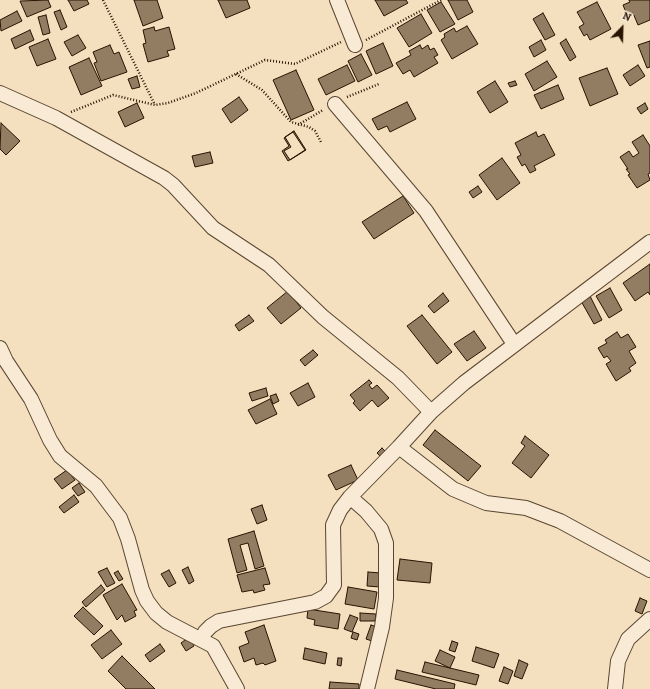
<!DOCTYPE html>
<style>
body{margin:0}
#map{position:relative;width:650px;height:689px;overflow:hidden;background:#f4dfbf;font-family:Alegreya,serif}
canvas{display:block}
.north{position:absolute;left:602px;top:8px;width:40px;height:40px;-webkit-text-stroke:3px #f8ead5;paint-order:stroke;rotate:23deg;font-size:11px;font-weight:700;line-height:16px;text-align:center;color:#271300}
.north::after{content:'';display:block;margin:auto;width:14px;height:18px;background:#271300;clip-path:polygon(50% 0,100% 100%,50% 72%,0 100%)}
</style>
<div id="map">
<canvas width="650" height="689"></canvas>
<div class="north">N</div>
</div>
<script>
const ctx = document.querySelector('canvas').getContext('2d');
ctx.lineJoin = 'round';
function fill(path, color) { ctx.fillStyle = color; ctx.fill(path, 'evenodd'); }
const shape = rows => new Path2D(rows.map(r => 'M' + r).join(''));
function stroke(path, color, width, dash) { ctx.strokeStyle = color; ctx.lineWidth = width; ctx.lineCap = dash ? 'butt' : 'round'; ctx.setLineDash(dash || []); ctx.stroke(path); }
const building = shape([
 [48,0,51,7,27,17,20,1,48,0],
 [68,0,87,0,89,4,74,11,68,0],
 [134,0,157,0,163,18,143,26,134,0],
 [218,0,247,0,250,8,226,18,218,0],
 [375,0,406,0,408,3,384,16,375,0],
 [448,0,467,0,473,12,458,20,448,0],
 [629,0,650,0,650,20,638,25,633,13,627,15,623,5,630,2,629,0],
 [441,2,455,24,440,32,427,10,441,2],
 [597,2,611,29,590,40,587,34,584,36,579,27,584,24,577,12,597,2],
 [60,10,67,27,61,30,54,12,60,10],
 [17,11,22,21,1,31,0,20,17,11],
 [543,13,555,35,545,40,533,19,543,13],
 [421,14,432,33,409,47,397,28,421,14],
 [46,15,50,33,43,35,38,17,46,15],
 [467,26,478,44,452,59,441,40,445,37,444,34,454,28,456,32,467,26],
 [154,27,155,31,169,27,175,49,167,51,169,56,148,62,143,44,146,43,143,30,154,27],
 [30,30,34,40,15,49,11,39,30,30],
 [78,35,86,48,72,56,64,42,78,35],
 [48,39,56,59,37,66,29,47,48,39],
 [566,39,576,57,570,61,560,43,566,39],
 [541,40,546,50,534,57,529,47,541,40],
 [650,41,650,67,647,68,638,45,650,41],
 [383,43,393,66,376,74,366,51,383,43],
 [110,45,114,54,119,52,127,72,101,81,94,63,97,62,93,52,110,45],
 [420,45,422,49,428,45,430,50,434,48,438,55,434,57,438,63,414,77,410,70,403,74,396,63,411,55,409,51,420,45],
 [361,54,372,75,358,82,348,61,361,54],
 [89,58,102,86,81,95,69,67,89,58],
 [547,61,557,77,534,91,525,74,547,61],
 [347,65,355,81,326,95,318,79,347,65],
 [638,65,645,76,630,86,623,75,638,65],
 [607,68,618,94,590,106,579,78,607,68],
 [296,70,314,110,291,120,273,80,296,70],
 [137,76,140,87,132,89,128,79,137,76],
 [495,81,508,102,490,113,477,92,495,81],
 [515,81,517,85,510,87,508,83,515,81],
 [558,85,564,99,541,109,534,95,558,85],
 [239,97,248,110,231,123,222,109,239,97],
 [407,102,416,119,390,132,387,126,378,130,372,119,407,102],
 [137,103,144,118,125,127,118,112,137,103],
 [645,103,648,109,641,114,637,108,645,103],
 [1,123,20,141,6,155,0,149,1,123],
 [294,131,306,150,290,160,284,151,291,147,285,137,294,131],
 [293,132,305,150,288,161,282,151,289,146,284,138,293,132],
 [536,132,538,137,544,134,555,155,534,166,536,170,530,173,525,164,522,166,517,157,521,155,515,143,536,132],
 [643,135,650,146,650,173,648,174,650,180,637,188,628,175,630,174,626,169,628,169,620,157,629,151,633,157,639,153,632,142,643,135],
 [210,152,213,163,195,167,192,156,210,152],
 [502,158,520,183,497,200,479,175,502,158],
 [478,186,482,192,473,198,469,192,478,186],
 [403,196,414,213,374,239,362,222,403,196],
 [650,264,650,295,648,292,635,301,623,283,650,264],
 [610,288,622,310,609,318,596,296,610,288],
 [288,291,301,308,281,324,267,308,288,291],
 [443,293,449,301,434,313,428,306,443,293],
 [590,296,602,320,594,324,581,301,590,296],
 [249,315,254,321,239,331,235,325,249,315],
 [422,315,452,352,437,364,407,326,422,315],
 [474,331,486,348,467,361,454,344,474,331],
 [617,332,621,338,628,334,636,347,629,351,636,363,629,368,631,371,616,381,606,364,611,361,607,356,604,358,598,348,607,343,605,340,617,332],
 [313,350,318,355,305,366,300,360,313,350],
 [369,380,372,383,369,385,372,389,377,385,389,398,378,407,372,400,360,411,353,403,355,401,350,395,369,380],
 [308,383,315,397,298,406,290,393,308,383],
 [266,388,268,396,252,401,249,393,266,388],
 [276,394,279,401,273,404,270,396,276,394],
 [270,399,277,414,256,424,248,410,270,399],
 [435,430,481,466,468,481,423,445,435,430],
 [525,436,549,455,531,478,512,463,525,446,521,443,525,436],
 [382,448,387,453,382,458,377,453,382,448],
 [351,465,358,480,336,490,328,475,351,465],
 [67,470,75,480,62,489,54,479,67,470],
 [79,483,85,492,78,496,72,488,79,483],
 [74,495,79,502,64,513,59,507,74,495],
 [262,505,267,520,257,524,251,509,262,505],
 [254,531,264,566,255,569,248,543,240,545,247,570,237,573,228,539,254,531],
 [400,559,432,563,430,583,397,580,400,559],
 [188,567,194,581,189,584,182,570,188,567],
 [107,568,115,583,107,587,98,572,107,568],
 [265,568,270,584,263,585,265,590,254,593,253,590,242,592,237,575,265,568],
 [169,570,176,583,169,587,161,574,169,570],
 [118,571,123,579,119,581,114,573,118,571],
 [368,572,381,573,380,587,367,586,368,572],
 [122,584,137,610,134,611,136,616,125,622,122,615,117,620,103,595,122,584],
 [101,585,105,590,86,607,82,602,101,585],
 [348,587,377,592,374,609,345,604,348,587],
 [640,598,647,601,642,614,635,611,640,598],
 [83,607,103,626,94,635,74,616,83,607],
 [308,609,340,614,338,629,314,625,315,620,307,618,308,609],
 [360,613,376,614,375,621,360,621,360,613],
 [350,615,358,618,352,632,344,629,350,615],
 [264,625,276,661,265,665,263,663,256,665,254,658,244,662,239,647,249,643,245,632,264,625],
 [371,625,377,627,372,641,366,639,371,625],
 [111,630,122,644,102,659,91,645,111,630],
 [353,632,359,634,357,640,351,638,353,632],
 [189,637,194,646,186,651,181,643,189,637],
 [452,641,458,643,455,652,449,650,452,641],
 [160,644,165,651,150,662,145,655,160,644],
 [476,647,499,654,494,668,472,661,476,647],
 [305,648,327,653,325,664,303,659,305,648],
 [440,650,455,657,450,668,435,661,440,650],
 [122,656,155,689,126,689,108,671,122,656],
 [338,658,342,658,341,666,337,665,338,658],
 [519,660,528,664,522,679,514,676,519,660],
 [425,662,479,675,476,685,422,672,425,662],
 [504,667,513,671,508,684,499,681,504,667],
 [397,670,455,684,454,689,436,689,395,679,397,670],
 [330,682,359,684,359,689,329,689,330,682]
]);
const path = shape([
 [103,0,155,105],
 [366,40,441,0],
 [236,74,262,90,291,122,309,127,315,131,321,142],
 [347,97,379,84],
 [71,112,113,95,155,105,168,103,196,93,265,60,295,64,341,42],
 [298,125,323,110]
]);
const street = shape([
 [337,0,355,45],
 [0,93,56,118,164,178,173,185,213,228,269,265,323,317,398,378,431,412],
 [335,104,426,211,514,344],
 [0,348,6,361,31,399,50,440,60,456,96,486,120,518,128,539,142,590,147,601,156,613,167,622,213,646,237,689],
 [399,447,453,489,486,503,526,508,560,521,650,570],
 [350,497,366,511,381,529,386,543,386,598,382,627,367,689],
 [202,639,205,632,211,626,219,621,315,602,326,596,334,585,333,525,340,510,350,497,399,447,431,412,464,383,650,242],
 [615,689,618,661,628,639,650,619]
]);
fill(building, '#927d63');
stroke(building, '#271300', 1);
stroke(street, '#5a4630', 16);
stroke(path, '#271300', 2.5, [1, 2]);
stroke(street, '#f8ead5', 14);
</script>
